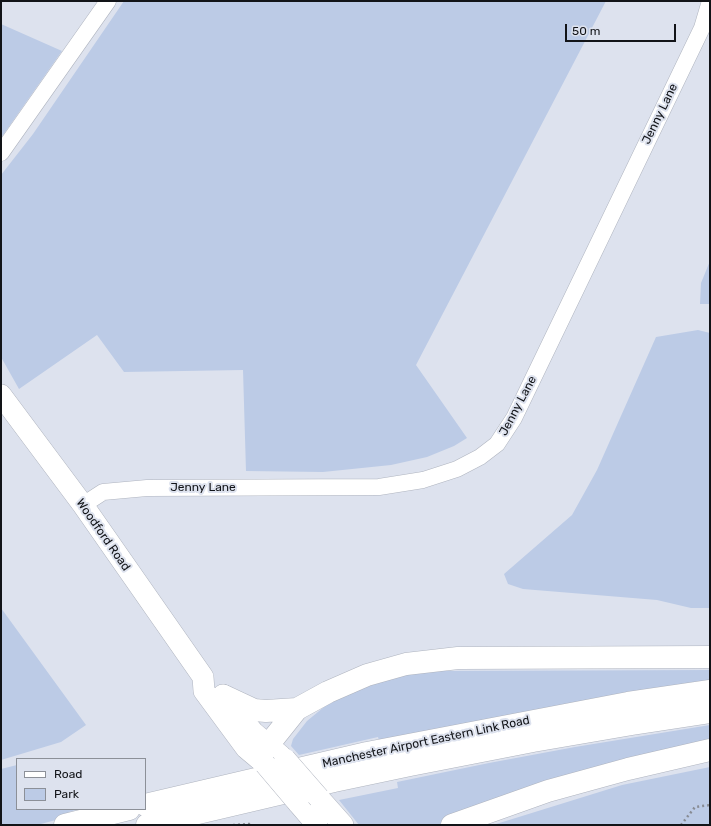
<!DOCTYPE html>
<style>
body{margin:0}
#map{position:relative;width:711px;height:826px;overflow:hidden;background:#dde2ee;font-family:Rubik,sans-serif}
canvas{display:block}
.frame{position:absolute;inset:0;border:2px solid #121418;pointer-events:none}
.legend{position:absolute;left:16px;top:758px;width:130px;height:52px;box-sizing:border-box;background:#dde2ee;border:1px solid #8c9098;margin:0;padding:5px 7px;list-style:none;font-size:12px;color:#121418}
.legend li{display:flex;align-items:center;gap:8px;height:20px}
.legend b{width:20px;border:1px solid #8c9098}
.scale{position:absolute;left:565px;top:24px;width:111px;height:18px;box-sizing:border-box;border:2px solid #121418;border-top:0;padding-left:5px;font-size:12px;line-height:14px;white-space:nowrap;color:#121418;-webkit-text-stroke:3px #dde2ee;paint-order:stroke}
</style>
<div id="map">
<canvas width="711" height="826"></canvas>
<div class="frame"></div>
<ul class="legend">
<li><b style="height:5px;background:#fff"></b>Road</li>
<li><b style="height:11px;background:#bccbe6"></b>Park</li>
</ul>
<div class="scale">50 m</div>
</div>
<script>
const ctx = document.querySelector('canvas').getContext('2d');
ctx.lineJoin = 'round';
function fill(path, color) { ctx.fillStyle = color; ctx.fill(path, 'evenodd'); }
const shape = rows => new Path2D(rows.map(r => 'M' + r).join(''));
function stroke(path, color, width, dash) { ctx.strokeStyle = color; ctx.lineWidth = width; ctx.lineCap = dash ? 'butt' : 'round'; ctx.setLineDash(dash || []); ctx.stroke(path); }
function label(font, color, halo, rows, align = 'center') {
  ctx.font = font + ' Rubik,sans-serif'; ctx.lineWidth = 4; ctx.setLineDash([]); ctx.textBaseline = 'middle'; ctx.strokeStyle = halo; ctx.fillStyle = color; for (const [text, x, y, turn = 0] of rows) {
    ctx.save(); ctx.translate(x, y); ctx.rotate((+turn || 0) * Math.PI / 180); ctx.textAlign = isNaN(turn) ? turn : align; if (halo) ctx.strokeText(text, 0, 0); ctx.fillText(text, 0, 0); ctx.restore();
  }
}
const green = shape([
 [124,1,606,1,416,365,467,438,454,446,427,457,391,465,323,472,246,471,243,370,124,372,97,335,19,389,1,357,1,175,33,134],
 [1,24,62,51,1,138],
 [710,261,710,304,700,304,701,283],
 [698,330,710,333,710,608,691,608,657,600,523,589,508,584,504,574,572,515,597,470,656,337],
 [1,608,86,725,61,742,1,760],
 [710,670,710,686,380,745,378,737,299,755,291,746,293,739,307,721,324,707,337,699,368,686,408,674,440,671],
 [710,725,710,746,495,804,437,825,359,825,339,800,398,788,397,782,489,763,575,747],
 [17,765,17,809,79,809,69,812,67,817,37,825,1,825,1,769],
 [710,767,710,825,493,825,622,785]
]);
const path = shape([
 [233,825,249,824,252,825],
 [681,825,695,807,710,805]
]);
const minor = shape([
 [1,153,108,1],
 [83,505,103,492,147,488,379,487,423,480,457,469,480,457,497,444,514,418,702,28,710,1]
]);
const major = shape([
 [1,395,83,505,203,677,204,691,246,748,265,764],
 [223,695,253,732,281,756],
 [319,798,343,825],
 [298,803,317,825]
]);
const highway = shape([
 [224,696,254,710,266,711,297,709],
 [262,760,269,744,297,709,328,692,367,675,406,664,458,658,710,657],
 [145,805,367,753,628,703,710,691],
 [65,825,129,809],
 [147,825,334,781,410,765,533,741,632,724,710,712],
 [452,825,548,791,628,769,710,750]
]);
const majorBridge = shape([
 [285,759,319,798],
 [265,764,298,803]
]);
const streetNames = [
 ["Jenny Lane",660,114,-64],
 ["Jenny Lane",518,406,-62],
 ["Jenny Lane",203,488],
 ["Woodford Road",103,535,55],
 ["Manchester Airport Eastern Link Road",426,742,-12]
];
fill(green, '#bccbe6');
stroke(minor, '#afb4bf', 17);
stroke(major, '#afb4bf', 22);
stroke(highway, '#afb4bf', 23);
stroke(path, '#888c94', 2.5, [2, 3]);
stroke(minor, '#fff', 16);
stroke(major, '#fff', 21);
stroke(highway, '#fff', 22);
stroke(majorBridge, '#afb4bf', 22, []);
stroke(majorBridge, '#fff', 21);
label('12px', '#121418', '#dde2ee', streetNames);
</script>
